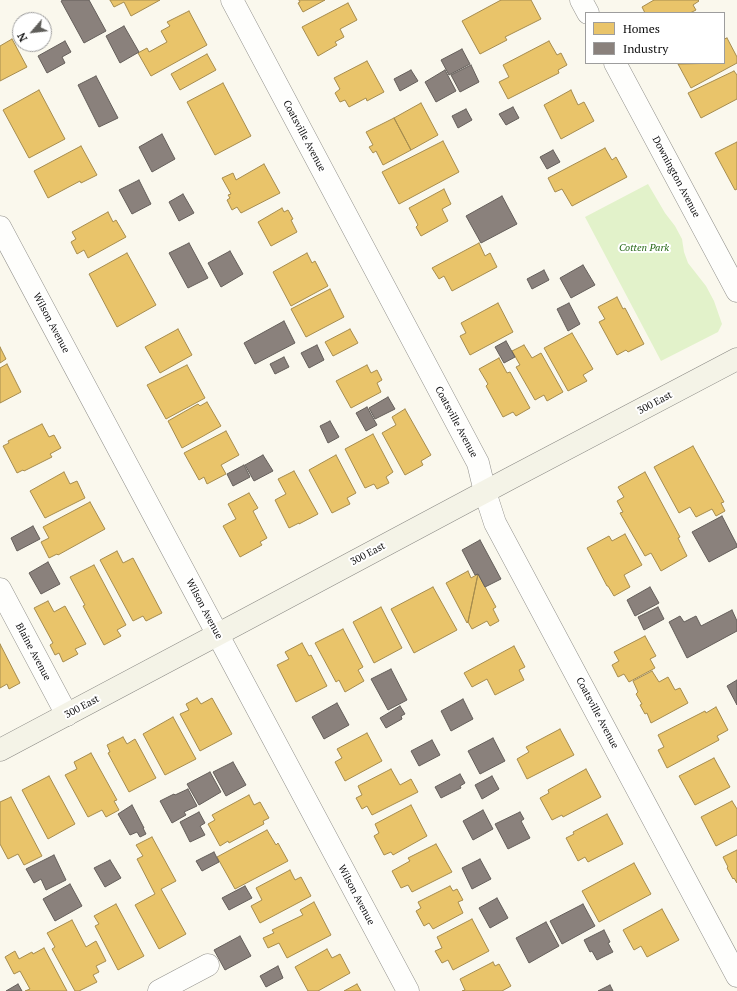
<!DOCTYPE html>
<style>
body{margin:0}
#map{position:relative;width:737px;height:991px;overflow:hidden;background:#faf8ed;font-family:"PT Serif",serif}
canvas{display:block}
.legend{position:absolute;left:585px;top:12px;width:140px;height:52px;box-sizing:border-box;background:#fff;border:1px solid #9d9d9d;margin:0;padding:5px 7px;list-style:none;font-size:12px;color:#0b0b0b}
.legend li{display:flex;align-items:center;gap:8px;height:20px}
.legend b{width:20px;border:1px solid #9d9d9d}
.north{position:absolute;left:12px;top:12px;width:40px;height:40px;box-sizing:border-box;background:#fff;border:1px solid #9d9d9d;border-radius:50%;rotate:242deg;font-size:11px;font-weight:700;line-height:16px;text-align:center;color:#0b0b0b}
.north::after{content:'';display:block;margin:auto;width:14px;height:18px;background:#5f5e5a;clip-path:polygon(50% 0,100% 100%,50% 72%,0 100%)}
</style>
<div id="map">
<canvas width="737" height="991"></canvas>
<ul class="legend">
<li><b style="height:11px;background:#e9c46a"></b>Homes</li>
<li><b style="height:11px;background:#8a817c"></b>Industry</li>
</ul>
<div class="north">N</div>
</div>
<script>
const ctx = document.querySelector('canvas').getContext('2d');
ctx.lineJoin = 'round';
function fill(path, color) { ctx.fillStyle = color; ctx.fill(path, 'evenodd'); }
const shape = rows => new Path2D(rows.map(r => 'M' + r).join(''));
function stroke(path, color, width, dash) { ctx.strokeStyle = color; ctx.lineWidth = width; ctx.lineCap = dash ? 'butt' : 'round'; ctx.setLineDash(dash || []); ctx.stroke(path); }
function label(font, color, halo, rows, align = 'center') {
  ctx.font = font + ' "PT Serif",serif'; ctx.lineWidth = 4; ctx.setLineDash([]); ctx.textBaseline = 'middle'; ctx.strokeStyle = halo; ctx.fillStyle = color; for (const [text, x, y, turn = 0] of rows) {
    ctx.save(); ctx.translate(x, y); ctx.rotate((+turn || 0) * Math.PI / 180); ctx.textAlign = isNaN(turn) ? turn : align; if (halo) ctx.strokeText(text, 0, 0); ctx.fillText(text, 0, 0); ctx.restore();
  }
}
const green = shape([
 [648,184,665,213,675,226,682,239,684,252,688,263,706,286,714,301,722,324,718,332,661,361,585,217]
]);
const homes = shape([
 [110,0,160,0,131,16,124,2,114,7,110,0],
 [299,0,325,0,303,12,298,3,300,2,299,0],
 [501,0,531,0,541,19,505,37,507,40,480,54,462,21,501,0],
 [654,0,698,0,699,1,693,5,696,10,690,13,645,13,642,7,654,0],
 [348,3,357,20,340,29,344,37,335,42,337,45,318,56,302,27,348,3],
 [189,11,207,45,151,76,138,53,147,48,149,52,167,42,161,31,170,26,167,22,189,11],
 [727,38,737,57,737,63,691,88,678,64,724,63,724,39,727,38],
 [12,39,27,67,0,81,0,46,12,39],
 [549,41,557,55,561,53,567,65,558,70,559,73,508,99,499,82,509,77,503,65,549,41],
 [207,54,216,70,180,90,171,74,207,54],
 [367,61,384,92,367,101,366,98,349,107,345,100,340,102,335,93,340,89,334,78,367,61],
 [734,71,737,75,737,99,701,118,688,93,734,71],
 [223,83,251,136,215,155,187,102,223,83],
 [39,90,65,139,29,158,3,110,39,90],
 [571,90,578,105,584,102,594,121,561,139,544,105,571,90],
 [421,103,438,135,411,150,394,118,421,103],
 [394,118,411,150,383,165,376,151,373,153,369,147,373,145,366,132,394,118],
 [443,141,459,172,399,204,382,172,443,141],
 [737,142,737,189,735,190,715,153,737,142],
 [81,146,97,175,81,183,80,181,48,198,34,171,81,146],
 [605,148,612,160,616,157,627,177,572,206,562,189,555,192,548,178,605,148],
 [264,164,280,193,241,213,237,207,232,210,227,200,230,198,228,195,231,194,222,178,233,173,236,180,264,164],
 [444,189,451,204,442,209,448,221,421,236,416,227,418,225,409,208,444,189],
 [282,208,284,212,288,210,293,219,291,220,297,232,271,246,258,222,282,208],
 [108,212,113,222,116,220,126,237,88,258,84,250,77,254,71,242,76,239,72,232,108,212],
 [479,243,485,256,490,253,497,267,452,291,444,276,439,279,432,268,479,243],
 [127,253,156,305,117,327,89,274,127,253],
 [307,253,312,263,315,261,328,286,291,306,273,272,307,253],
 [330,289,344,317,306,337,291,309,330,289],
 [617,297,623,309,625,308,644,344,628,352,626,350,617,355,599,322,605,319,598,307,617,297],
 [498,303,513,332,470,355,460,336,466,333,461,323,498,303],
 [178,329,192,355,160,373,145,347,178,329],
 [350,329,358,343,333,356,325,342,350,329],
 [572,333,593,369,583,375,587,381,568,391,544,348,572,333],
 [524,345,532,358,541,353,563,392,547,401,544,395,535,400,516,367,520,365,512,351,524,345],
 [0,347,6,359,0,363,0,347],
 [499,358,507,373,510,372,530,408,516,416,513,412,503,417,486,386,488,384,479,369,499,358],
 [7,364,21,392,0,403,0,368,7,364],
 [187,365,205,398,166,419,147,385,187,365],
 [367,365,371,373,377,370,382,380,377,383,381,392,351,408,336,381,367,365],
 [207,402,221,426,182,448,168,421,198,404,200,406,207,402],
 [405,409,431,455,421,461,423,465,405,475,382,433,396,425,392,417,405,409],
 [42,424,49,437,54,435,61,448,50,454,52,457,24,471,23,470,17,473,3,446,9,443,8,441,42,424],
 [226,431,239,455,221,465,226,474,207,484,204,477,199,480,184,453,226,431],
 [373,434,393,472,386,477,389,483,377,489,374,484,365,488,345,449,373,434],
 [693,446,724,502,721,503,725,511,716,516,712,509,696,517,690,507,679,513,654,467,693,446],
 [336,455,356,493,347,498,350,504,332,513,309,470,336,455],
 [294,471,318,514,299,524,299,523,289,528,275,500,286,494,278,479,294,471],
 [64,472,70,484,77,481,85,498,45,518,30,491,64,472],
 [645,472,680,537,678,538,687,556,661,571,651,553,645,556,620,513,623,512,617,501,624,497,618,487,645,472],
 [249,493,258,508,253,511,267,538,260,542,262,545,240,557,223,526,236,519,228,504,249,493],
 [90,502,105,529,58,555,57,554,49,558,41,542,49,538,43,527,90,502],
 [625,534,642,565,624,575,630,587,614,596,608,586,607,586,587,548,609,536,612,541,625,534],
 [117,551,123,563,133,558,162,613,146,621,143,616,133,621,100,560,117,551],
 [94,565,126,625,117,630,121,636,104,645,83,606,85,605,70,577,94,565],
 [468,571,471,578,478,574,468,622,467,623,446,583,468,571],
 [478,574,496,607,493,609,499,621,490,626,487,621,472,629,468,622,478,574],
 [433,587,457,630,414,653,391,609,433,587],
 [48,601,54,612,65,606,86,644,75,649,78,654,63,662,59,653,55,655,50,645,53,643,34,608,48,601],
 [381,607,402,648,374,663,353,622,381,607],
 [343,629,363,667,358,670,364,681,345,692,339,680,336,682,315,643,343,629],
 [645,636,656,656,650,659,655,668,629,682,624,674,618,677,612,665,619,661,614,652,645,636],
 [302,643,309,656,311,655,327,686,296,702,277,665,289,659,285,652,302,643],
 [0,644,20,683,9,689,7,684,0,688,0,644],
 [514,646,525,667,519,670,524,680,495,695,487,679,472,687,464,673,514,646],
 [652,671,659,682,668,677,675,690,680,688,688,703,651,723,647,713,645,714,640,705,642,704,636,694,638,692,633,681,652,671],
 [197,698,201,704,212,698,232,734,200,751,180,714,189,710,186,704,197,698],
 [716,707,728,730,717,736,719,740,667,768,658,750,664,747,658,735,705,711,706,713,716,707],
 [173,717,196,759,165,775,143,734,173,717],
 [560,729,574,755,527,779,517,759,529,752,526,747,560,729],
 [367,733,382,761,345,781,335,762,342,758,337,749,367,733],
 [123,737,127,744,135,739,156,778,129,792,108,753,110,752,107,745,123,737],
 [91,753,117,800,114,801,119,810,106,817,102,810,88,817,65,775,77,769,74,762,91,753],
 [714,758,730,787,695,805,679,776,714,758],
 [391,769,400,785,411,779,418,792,372,815,367,806,362,809,356,798,362,795,358,786,391,769],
 [586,769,601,797,563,817,562,815,552,820,540,798,549,793,548,790,586,769],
 [49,776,75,824,48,839,22,790,49,776],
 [249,795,254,805,260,802,269,818,263,821,264,824,229,843,228,841,220,846,208,824,215,820,212,815,249,795],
 [11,797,42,856,24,865,18,854,8,859,0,844,0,802,11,797],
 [732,801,737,809,737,835,716,846,701,817,732,801],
 [411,805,427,836,393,855,391,852,384,855,374,836,379,833,375,824,411,805],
 [607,814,623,844,588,862,585,857,578,861,566,838,574,834,573,832,607,814],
 [267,830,276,845,278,843,288,861,235,889,217,857,267,830],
 [152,837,176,881,161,889,186,934,159,949,135,905,155,894,137,859,143,856,136,845,152,837],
 [436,844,452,872,412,892,408,885,401,888,392,871,410,861,408,858,436,844],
 [737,850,737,883,734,878,733,879,727,868,728,867,723,857,737,850],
 [634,863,651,894,599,922,582,891,634,863],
 [290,870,295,880,301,877,311,896,260,923,251,906,262,900,256,888,290,870],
 [450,886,453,891,457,889,463,900,458,902,463,913,433,929,429,923,424,926,416,911,421,908,418,902,450,886],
 [314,902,331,935,287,958,279,943,268,948,263,938,274,933,272,930,303,915,300,910,314,902],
 [116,904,144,956,118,970,95,926,99,924,94,916,116,904],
 [662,909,679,940,647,957,641,946,634,950,623,930,662,909],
 [472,919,489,951,453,970,448,960,442,963,435,951,442,948,437,937,472,919],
 [72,920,86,947,96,941,106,961,96,966,99,972,93,975,97,982,79,991,75,991,52,949,55,947,47,933,72,920],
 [44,948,67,991,25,991,30,989,20,971,14,974,5,957,15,951,19,959,32,952,33,954,44,948],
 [327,949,332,958,340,954,350,973,318,991,308,991,295,967,327,949],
 [493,962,495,966,499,964,511,986,502,991,462,991,465,990,460,979,493,962],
 [357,984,361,991,344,991,357,984]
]);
const industry = shape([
 [63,0,89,0,106,31,84,43,61,1,63,0],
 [124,26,139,52,120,63,106,36,124,26],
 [65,41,71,52,62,57,65,63,47,73,38,56,65,41],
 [462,49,470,64,449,75,441,60,462,49],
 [471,65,479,82,460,92,451,75,471,65],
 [411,70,418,81,400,91,394,79,411,70],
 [445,70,456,91,436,102,425,82,445,70],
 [96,76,118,118,99,127,78,85,96,76],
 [513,107,519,118,506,125,499,114,513,107],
 [466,109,472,120,458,128,452,116,466,109],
 [162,134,175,159,152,172,139,147,162,134],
 [553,150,560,162,547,169,540,157,553,150],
 [139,180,151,204,132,214,119,190,139,180],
 [183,194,194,213,179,221,169,202,183,194],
 [502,196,517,224,481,243,466,216,502,196],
 [189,243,208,278,188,288,169,253,189,243],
 [230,251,243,274,221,287,208,263,230,251],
 [583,265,595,285,571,298,560,278,583,265],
 [544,270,549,280,532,289,527,279,544,270],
 [569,303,580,324,568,331,557,309,569,303],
 [284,321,295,343,255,364,244,343,284,321],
 [506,341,515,357,504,363,495,347,506,341],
 [317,345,324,360,309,368,301,353,317,345],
 [284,357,289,367,275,374,270,364,284,357],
 [388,397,395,409,375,419,369,408,388,397],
 [367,407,377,425,366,431,356,413,367,407],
 [330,421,339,437,328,443,320,426,330,421],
 [263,455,273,471,254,481,245,465,263,455],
 [244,465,250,477,233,486,227,474,244,465],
 [722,516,737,545,737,547,709,562,692,532,722,516],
 [33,526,40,539,17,551,11,538,33,526],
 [480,540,501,579,485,587,478,574,475,575,462,550,480,540],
 [48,562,60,584,41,594,29,573,48,562],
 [650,587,659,603,635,616,627,600,650,587],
 [658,607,664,619,644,630,638,617,658,607],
 [732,610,737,621,737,631,687,658,669,622,680,616,684,622,696,616,701,626,732,610],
 [391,669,407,700,388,710,371,679,391,669],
 [737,680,737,705,727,686,737,680],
 [463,699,473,719,451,731,441,711,463,699],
 [337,703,349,725,324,739,312,717,337,703],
 [400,706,405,714,401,716,402,719,386,728,380,718,400,706],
 [493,738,505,761,480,774,468,751,493,738],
 [432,740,440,755,419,766,411,751,432,740],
 [233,762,246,785,226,796,213,772,233,762],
 [210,772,221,792,199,805,187,784,210,772],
 [460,774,465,783,460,786,461,788,441,798,435,787,460,774],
 [492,776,499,789,482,799,475,785,492,776],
 [188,789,197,806,184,812,186,815,172,823,160,801,174,794,175,795,188,789],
 [132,805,144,828,143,828,146,834,140,837,137,832,130,835,118,814,132,805],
 [483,810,493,829,473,840,463,821,483,810],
 [199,812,205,823,200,826,205,835,190,842,180,822,199,812],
 [520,812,524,819,521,821,530,838,508,849,495,824,520,812],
 [214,852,219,862,202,871,196,861,214,852],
 [54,855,66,880,46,890,41,879,34,883,26,869,54,855],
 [480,859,491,879,472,889,462,868,480,859],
 [110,860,121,878,105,887,94,868,110,860],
 [70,884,82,906,55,921,43,899,70,884],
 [245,886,252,898,229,910,222,898,245,886],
 [497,898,508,918,490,928,479,908,497,898],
 [583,904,595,926,562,944,550,921,583,904],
 [546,922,559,946,529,963,516,938,546,922],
 [604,930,610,942,608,943,613,952,597,960,592,951,590,952,584,940,604,930],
 [240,936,251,956,225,970,214,950,240,936],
 [278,966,283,978,266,987,260,976,278,966],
 [18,984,22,991,6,991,18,984],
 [610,985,613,991,598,991,610,985]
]);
const street = shape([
 [232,0,478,463,485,492,495,523,737,976],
 [581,0,588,13],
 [615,63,737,291],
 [0,227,408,991],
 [0,589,67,715],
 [159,991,208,965]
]);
const secondary = shape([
 [0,750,243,621,509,479,737,359]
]);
const streetNames = [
 ["Coatsville Avenue",304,136,62],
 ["Downington Avenue",676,177,62],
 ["Wilson Avenue",51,323,62],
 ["300 East",655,403,-28],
 ["Coatsville Avenue",456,422,62],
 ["300 East",368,554,-28],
 ["Wilson Avenue",204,609,62],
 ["Blaine Avenue",33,652,62],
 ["300 East",82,707,-28],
 ["Coatsville Avenue",597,713,62],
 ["Wilson Avenue",356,895,62]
];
const parkNames = [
 ["Cotten Park",644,248]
];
fill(green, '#e2f2ca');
fill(homes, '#e9c46a');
stroke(homes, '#a68c4e', 1);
fill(industry, '#8a817c');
stroke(industry, '#645e5a', 1);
stroke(street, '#93928d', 23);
stroke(secondary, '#898883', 23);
stroke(street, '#fefefc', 22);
stroke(secondary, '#f4f3e7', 22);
label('10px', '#0b0b0b', '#fff', streetNames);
label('italic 10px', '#266816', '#fff', parkNames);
</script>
